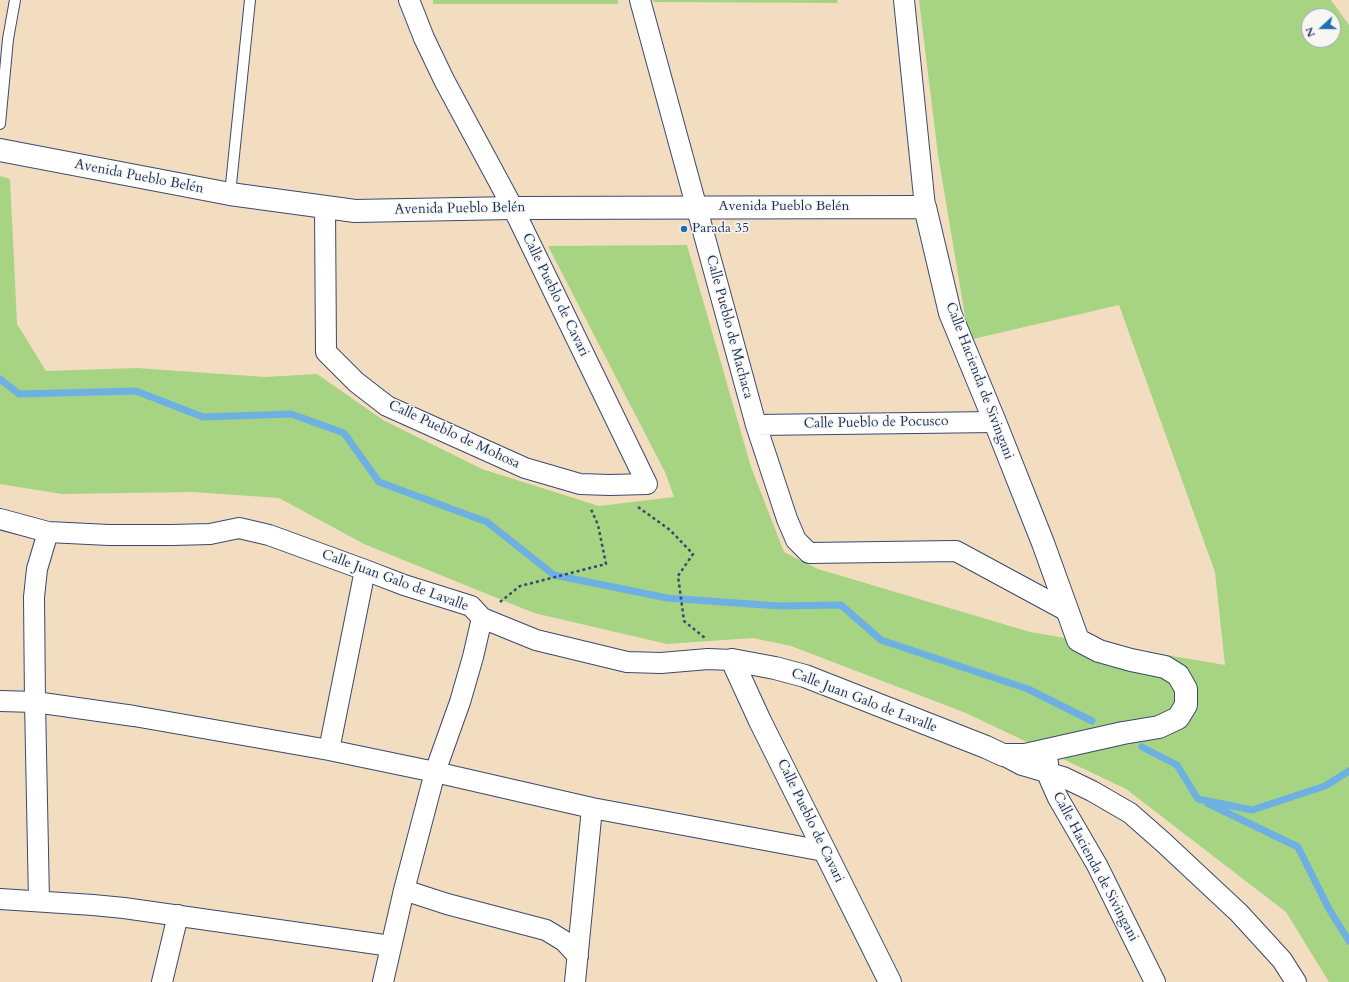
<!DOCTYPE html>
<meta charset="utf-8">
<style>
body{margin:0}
#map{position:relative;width:1349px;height:982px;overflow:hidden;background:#f2ddc0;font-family:Cardo,serif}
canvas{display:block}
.north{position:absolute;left:1301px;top:8px;width:40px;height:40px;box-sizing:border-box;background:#f6f6f2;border:1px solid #9ea6b7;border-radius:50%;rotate:249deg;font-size:11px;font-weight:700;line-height:16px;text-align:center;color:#1b2f5e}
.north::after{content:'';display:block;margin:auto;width:14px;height:18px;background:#1f6fb2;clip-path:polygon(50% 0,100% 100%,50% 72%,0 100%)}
</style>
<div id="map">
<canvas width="1349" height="982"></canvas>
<div class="north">N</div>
</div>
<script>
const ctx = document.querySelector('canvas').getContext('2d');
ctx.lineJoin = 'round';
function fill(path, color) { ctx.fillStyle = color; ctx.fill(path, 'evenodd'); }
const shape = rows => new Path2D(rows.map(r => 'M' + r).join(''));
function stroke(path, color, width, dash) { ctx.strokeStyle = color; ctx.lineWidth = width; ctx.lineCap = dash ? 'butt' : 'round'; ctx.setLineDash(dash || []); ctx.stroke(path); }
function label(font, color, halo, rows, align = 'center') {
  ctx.font = font + ' Cardo,serif'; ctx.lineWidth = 3; ctx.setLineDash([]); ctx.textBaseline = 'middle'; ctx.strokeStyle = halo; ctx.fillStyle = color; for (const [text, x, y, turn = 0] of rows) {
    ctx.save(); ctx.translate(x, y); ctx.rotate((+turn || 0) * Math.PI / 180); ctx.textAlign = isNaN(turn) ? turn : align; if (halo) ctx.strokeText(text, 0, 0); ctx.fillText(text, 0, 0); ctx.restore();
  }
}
const green = shape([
 [433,0,618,0,618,4,433,4],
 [653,0,837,0,838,3,653,2],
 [919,0,1331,0,1349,25,1349,982,1329,982,1286,912,1126,789,966,713,791,646,753,638,667,644,534,613,364,544,279,498,193,492,62,494,0,484,0,176,10,179,17,324,46,371,137,368,265,377,317,374,383,420,482,469,599,506,674,497,665,472,548,246,687,245,751,467,784,552,818,569,1030,632,1225,665,1215,572,1119,305,969,340,938,155],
 [1309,16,1333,16,1333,40,1309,40]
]);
const stream = shape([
 [0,379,19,394,136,391,203,417,291,414,344,433,379,482,487,522,554,575,667,598,779,606,841,605,881,640,1028,689,1092,721],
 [1142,747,1177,765,1198,799,1252,810,1325,786,1349,771],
 [1207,803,1298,847,1329,909,1349,941]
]);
const path = shape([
 [638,507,670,530,693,554,678,576,684,621,705,638],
 [500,602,520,586,606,564,598,525,590,507]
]);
const service = shape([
 [0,124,8,39,15,0],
 [230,194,250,0]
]);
const minor = shape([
 [640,0,756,425,787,519,796,540,809,553,956,551,1067,611],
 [904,0,925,207],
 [325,207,326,352,356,382,387,406,525,468,580,484,610,485,647,484,513,208,444,80,424,38,409,0],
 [756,425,995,422],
 [0,519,48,532,109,535,172,535,210,534,239,528,269,535,365,570,404,585,471,606,482,618,536,640,627,662,661,663,708,659,732,660],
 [0,701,35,702,134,716,329,750,435,772,592,808,824,851],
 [329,750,365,570],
 [1003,755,1022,765,1063,777,1092,791,1130,813,1163,842,1239,913,1282,960,1296,982],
 [1048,763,1046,771,1058,798,1097,865,1155,982],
 [404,890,447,904,546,930,564,941,578,956],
 [0,899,93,905,124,908,391,946],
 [39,901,35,702,34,597,37,569,48,532],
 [162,982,178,915],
 [383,982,404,890,435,772,460,702,473,657,482,618],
 [575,982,592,808]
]);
const tertiary = shape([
 [0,150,230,194,355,211,513,208,925,207,950,313,995,422,1043,543,1078,640,1099,651,1131,660,1165,667,1178,675,1186,689,1186,705,1178,718,1159,727,1123,733,1025,755,1003,755,986,747,805,676,775,668,732,660],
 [732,660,760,721,890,982]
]);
const markers = [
 [684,229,4,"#1f6fb2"]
];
const streetNames = [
 ["Avenida Pueblo Belén",139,177,11],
 ["Avenida Pueblo Belén",784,207],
 ["Avenida Pueblo Belén",460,209,-1],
 ["Calle Pueblo de Cavari",555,295,64],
 ["Calle Pueblo de Machaca",729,327,75],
 ["Calle Hacienda de Sivingani",979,381,69],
 ["Calle Pueblo de Pocusco",876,423,-1],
 ["Calle Pueblo de Mohosa",454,435,25],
 ["Calle Juan Galo de Lavalle",395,581,20],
 ["Calle Juan Galo de Lavalle",864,701,21],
 ["Calle Pueblo de Cavari",810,821,64],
 ["Calle Hacienda de Sivingani",1095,867,62]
];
const poiNames = [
 ["Parada 35",692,229]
];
fill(green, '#a6d482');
stroke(stream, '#6fb0e3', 7);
stroke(service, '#3b496d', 12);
stroke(minor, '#3b496d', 22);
stroke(tertiary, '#3b496d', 24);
stroke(path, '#3b496d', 2.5, [3, 3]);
stroke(service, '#fff', 10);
stroke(minor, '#fff', 20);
stroke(tertiary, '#fff', 22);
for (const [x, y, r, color] of markers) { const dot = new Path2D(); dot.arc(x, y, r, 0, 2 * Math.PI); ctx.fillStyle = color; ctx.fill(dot); stroke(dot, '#f6f6f2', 1.5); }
label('14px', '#1b2f5e', '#f6f6f2', streetNames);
label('14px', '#1b2f5e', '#f6f6f2', poiNames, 'left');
</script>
